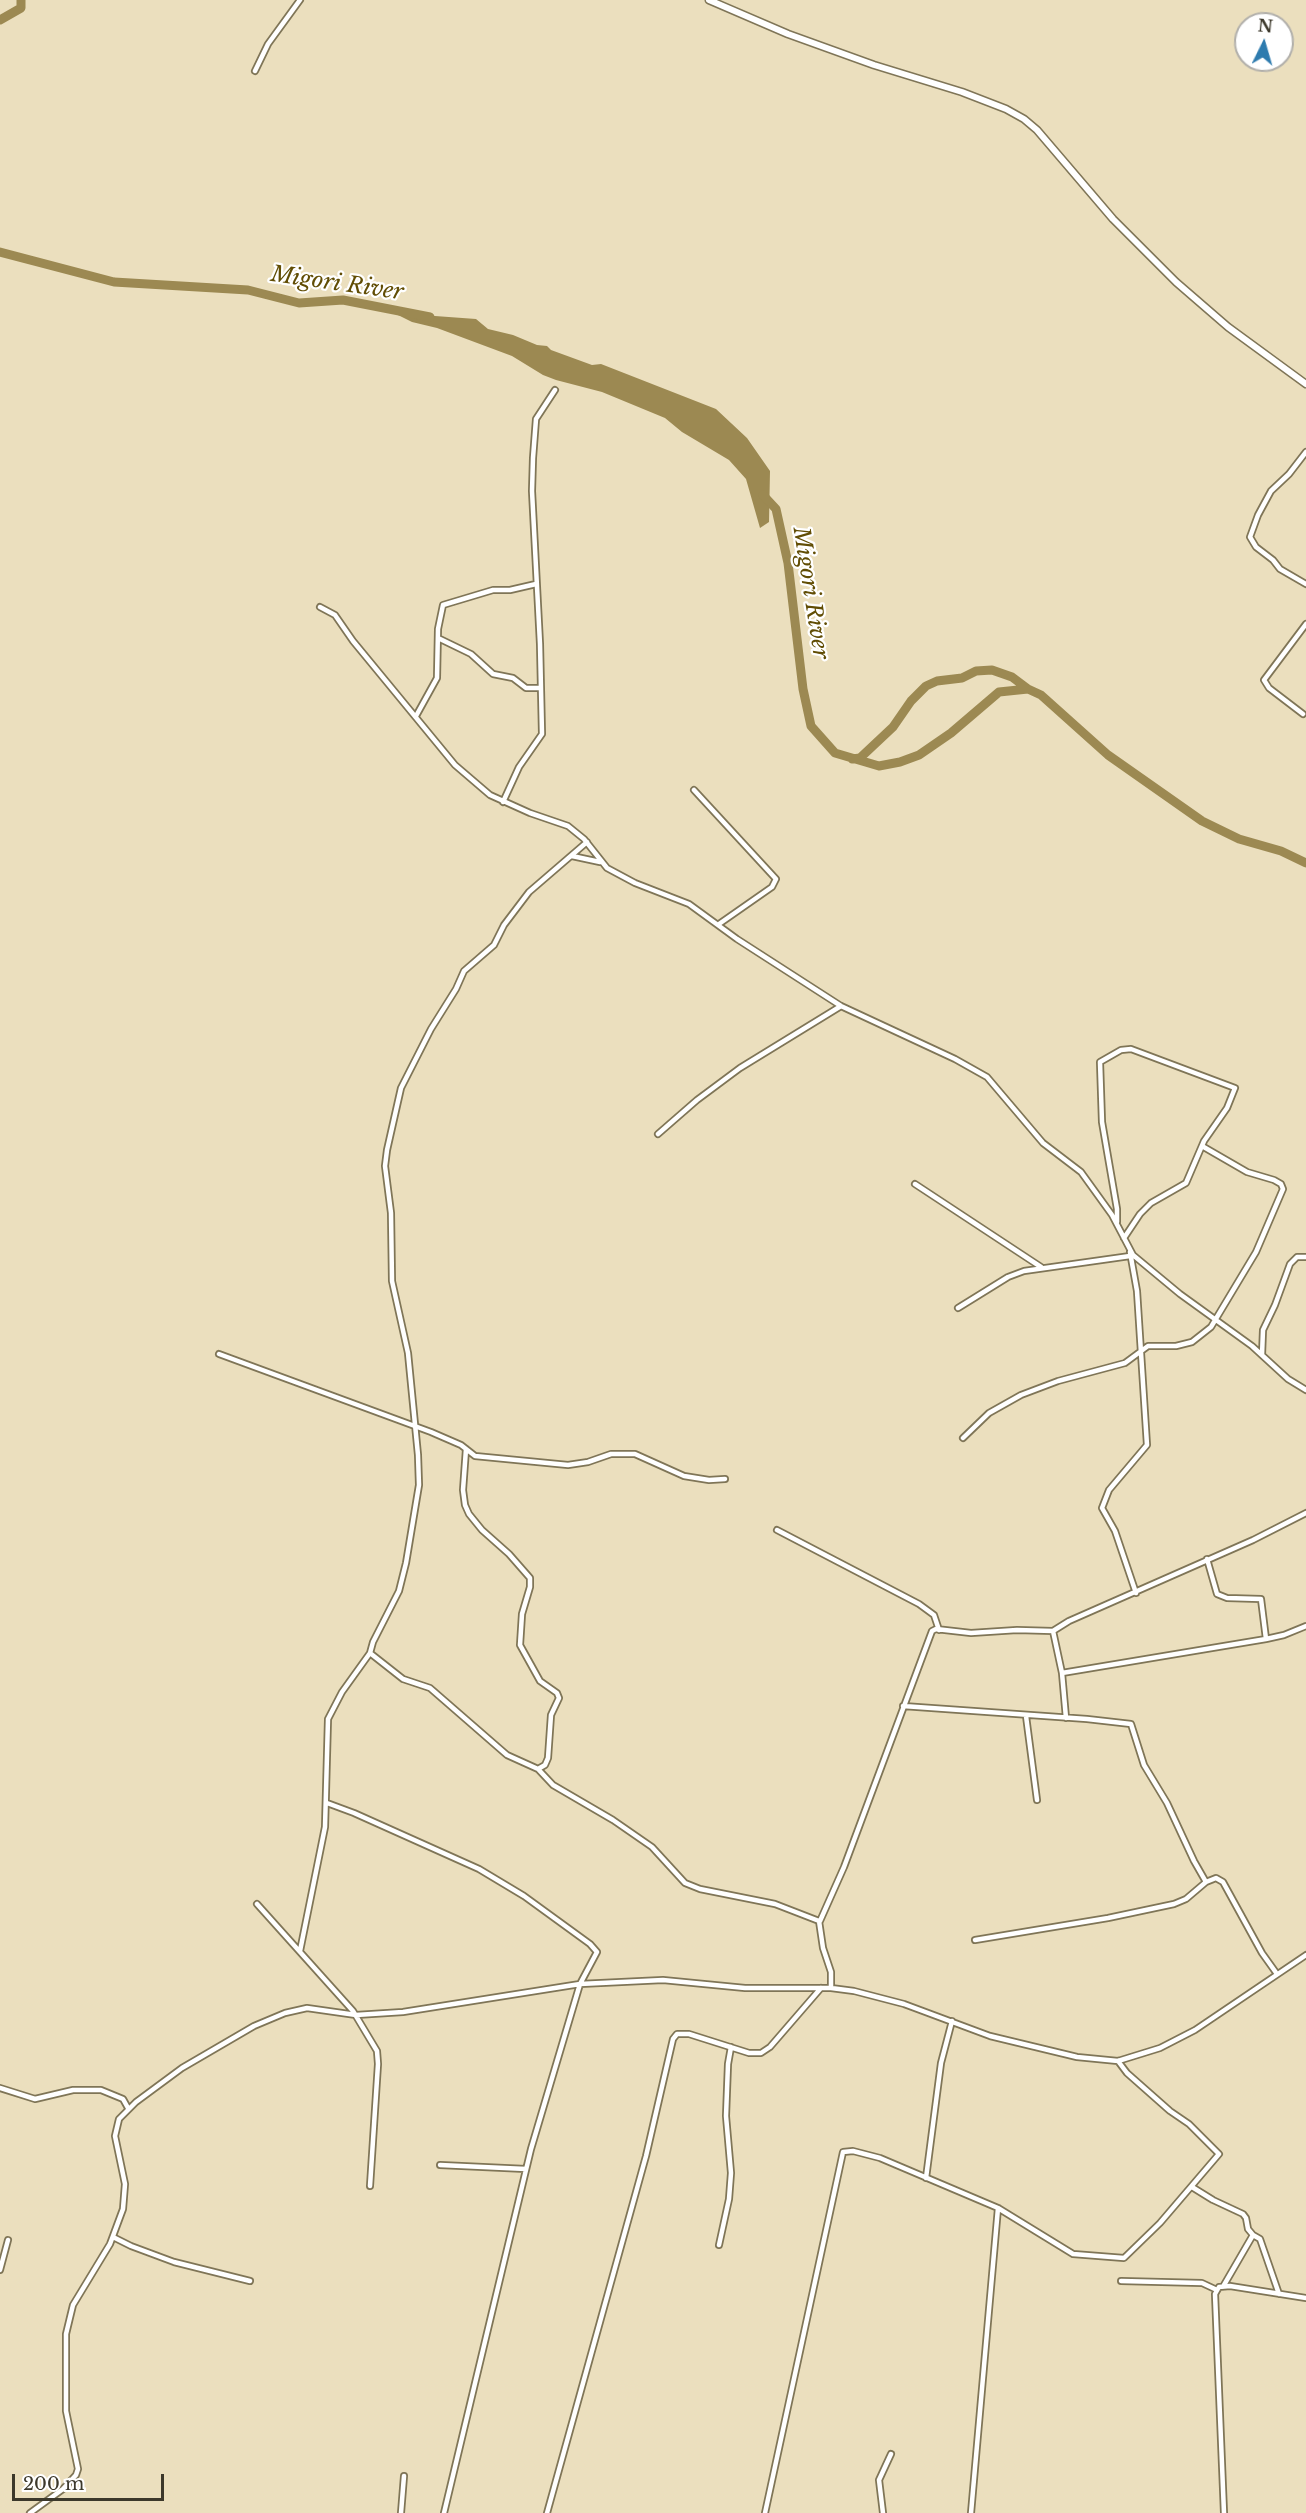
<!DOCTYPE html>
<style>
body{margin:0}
#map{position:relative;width:1306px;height:2513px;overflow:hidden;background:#ebdfbe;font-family:"Libre Baskerville",serif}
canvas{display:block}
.north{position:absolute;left:1234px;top:12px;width:60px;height:60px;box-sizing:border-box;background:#fff;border:2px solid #b1afaa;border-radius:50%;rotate:5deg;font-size:16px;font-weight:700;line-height:24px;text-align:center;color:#3c382b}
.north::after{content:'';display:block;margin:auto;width:21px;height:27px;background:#2e7bae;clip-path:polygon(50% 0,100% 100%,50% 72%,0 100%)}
.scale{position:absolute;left:12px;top:2474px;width:152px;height:27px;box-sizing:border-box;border:3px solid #3c382b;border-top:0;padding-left:8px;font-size:18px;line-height:21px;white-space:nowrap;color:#3c382b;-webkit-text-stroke:4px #fff;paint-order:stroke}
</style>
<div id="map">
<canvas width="1306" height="2513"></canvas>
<div class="north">N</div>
<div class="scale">200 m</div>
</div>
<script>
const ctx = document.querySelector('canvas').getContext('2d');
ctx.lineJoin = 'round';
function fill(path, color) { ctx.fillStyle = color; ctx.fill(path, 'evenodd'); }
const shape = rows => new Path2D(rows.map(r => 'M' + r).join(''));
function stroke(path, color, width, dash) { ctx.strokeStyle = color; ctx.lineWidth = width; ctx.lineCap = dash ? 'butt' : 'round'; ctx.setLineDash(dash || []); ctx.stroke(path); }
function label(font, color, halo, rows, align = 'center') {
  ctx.font = font + ' "Libre Baskerville",serif'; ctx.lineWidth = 4.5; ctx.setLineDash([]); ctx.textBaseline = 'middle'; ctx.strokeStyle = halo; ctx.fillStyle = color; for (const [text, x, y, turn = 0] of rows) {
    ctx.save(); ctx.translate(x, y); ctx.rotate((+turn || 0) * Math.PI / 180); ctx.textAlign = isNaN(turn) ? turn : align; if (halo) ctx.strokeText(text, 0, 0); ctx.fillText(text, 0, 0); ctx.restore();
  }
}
const water = shape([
 [394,313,476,319,488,329,513,335,537,345,547,346,551,350,592,365,601,364,716,409,747,438,770,471,769,522,760,528,746,479,729,460,682,432,665,418,602,392,556,380,543,375,512,356,437,328,412,322]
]);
const river = shape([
 [0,20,21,8,21,0],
 [0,252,114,282,248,290,299,303,343,300,430,317],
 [763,495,776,509,788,563,803,689,811,726,835,753,879,766,900,762,919,755,951,733,999,692,1028,689,1041,695,1108,755,1202,821,1239,839,1281,851,1306,863],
 [852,759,860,758,893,727,911,701,926,686,937,681,962,678,976,671,992,670,1012,677,1028,689]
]);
const street = shape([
 [255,71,268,44,300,0],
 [1306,452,1289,474,1271,491,1258,515,1250,537,1256,547,1273,560,1280,569,1306,584],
 [320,607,335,615,353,641,455,765,490,795,530,813,568,826,584,839,607,868,635,883,689,904,737,939,841,1006,955,1059,987,1077,1043,1143,1081,1172,1112,1215,1133,1255,1180,1294,1252,1346,1288,1379,1306,1390],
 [438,638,471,654,493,674,513,678,526,688,540,688],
 [1303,714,1269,688,1264,680,1306,624],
 [416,716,437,678,438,629,443,605,493,590,510,590,536,584],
 [694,790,776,879,772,887,719,924],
 [503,802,519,767,542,734,540,644,532,491,533,458,536,419,555,390],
 [572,856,600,862],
 [658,1134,697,1100,740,1068,841,1006],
 [915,1184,1041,1267],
 [1117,1222,1117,1209,1102,1122,1100,1062,1121,1050,1131,1049,1235,1088,1227,1108,1204,1141,1186,1183,1151,1203,1140,1214,1124,1238],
 [1130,1252,1137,1291,1147,1445,1109,1490,1102,1508,1115,1531,1136,1593],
 [958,1308,1008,1277,1024,1271,1130,1256],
 [219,1354,431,1432,461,1445,475,1456,568,1465,588,1462,611,1454,635,1454,684,1476,709,1480,725,1479],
 [1262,1355,1263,1330,1275,1305,1290,1264,1297,1257,1306,1257],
 [963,1438,989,1413,1021,1395,1058,1381,1125,1363,1148,1346,1176,1346,1192,1342,1211,1327,1256,1252,1283,1189,1281,1184,1274,1180,1247,1172,1202,1146],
 [466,1449,463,1490,465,1505,469,1514,482,1530,509,1554,530,1578,530,1587,522,1614,520,1645,540,1681,557,1693,559,1698,551,1715,548,1758,545,1765,538,1769],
 [777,1530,919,1604,934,1615,939,1630],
 [1207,1559,1217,1594,1227,1598,1261,1599,1266,1639],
 [1053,1631,1062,1673,1066,1718],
 [370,1653,403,1679,430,1688,507,1755,538,1769,553,1785,613,1820,652,1847,685,1883,700,1889,775,1904,819,1921,823,1948,831,1972,831,1988],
 [1062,1673,1266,1639,1284,1635,1306,1626],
 [903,1706,1087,1719,1131,1724,1144,1765,1167,1803,1194,1861,1206,1882,1216,1878,1223,1882,1262,1953,1277,1974],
 [1026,1716,1037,1800],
 [327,1803,354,1813,479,1869,524,1896,590,1944,597,1952,580,1984,531,2149,444,2513],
 [257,1904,353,2011,377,2051,378,2064,370,2186],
 [820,1921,844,1867,932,1631,936,1629,971,1633,1017,1630,1053,1631,1069,1621,1253,1540,1306,1513],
 [975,1940,1108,1918,1174,1904,1186,1899,1206,1882],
 [300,1951,325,1827,328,1719,342,1692,370,1653,373,1642,399,1591,406,1563,419,1485,418,1455,408,1353,392,1281,391,1213,385,1166,387,1150,401,1088,431,1029,456,989,464,971,494,945,504,925,529,892,587,842],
 [0,2088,35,2099,73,2090,101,2090,123,2099,128,2108],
 [440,2165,526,2169],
 [926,2178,941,2063,952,2021],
 [1192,2187,1213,2200,1243,2214,1246,2218,1248,2229,1253,2235,1224,2285],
 [1253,2235,1260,2239,1279,2294],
 [113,2237,131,2246,174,2262,250,2281],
 [719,2245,729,2199,731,2173,726,2116,728,2064,731,2047],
 [0,2270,8,2240],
 [1121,2281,1202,2283,1217,2290],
 [30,2513,63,2489,76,2475,78,2469,66,2411,66,2334,73,2305,110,2244,123,2209,125,2184,115,2136,119,2119,136,2102,182,2068,254,2026,285,2013,307,2008,356,2015,403,2012,580,1984,663,1980,745,1988,831,1988,854,1991,904,2004,990,2036,1077,2057,1118,2061,1160,2048,1195,2030,1306,1955],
 [401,2513,404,2476],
 [547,2513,646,2156,673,2039,677,2034,689,2034,749,2053,761,2053,770,2047,821,1988],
 [765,2513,843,2152,853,2151,880,2158,998,2208,1073,2254,1124,2258,1160,2223,1219,2154,1189,2124,1170,2111,1127,2073,1118,2061],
 [883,2513,879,2480,891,2454],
 [971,2513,998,2208],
 [1224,2513,1215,2294,1219,2287,1230,2286,1306,2298]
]);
const secondary = shape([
 [709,0,788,34,874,65,962,92,1006,109,1024,119,1037,130,1113,219,1176,282,1228,327,1306,384]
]);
const waterNames = [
 ["Migori River",337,284,8],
 ["Migori River",810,593,81]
];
fill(water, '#9c8952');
stroke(river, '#9c8952', 9);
stroke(street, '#7f7557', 8);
stroke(secondary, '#7f7557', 9);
stroke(street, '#fff', 4.5);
stroke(secondary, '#fff', 6);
label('italic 22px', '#614d04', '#fff', waterNames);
</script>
